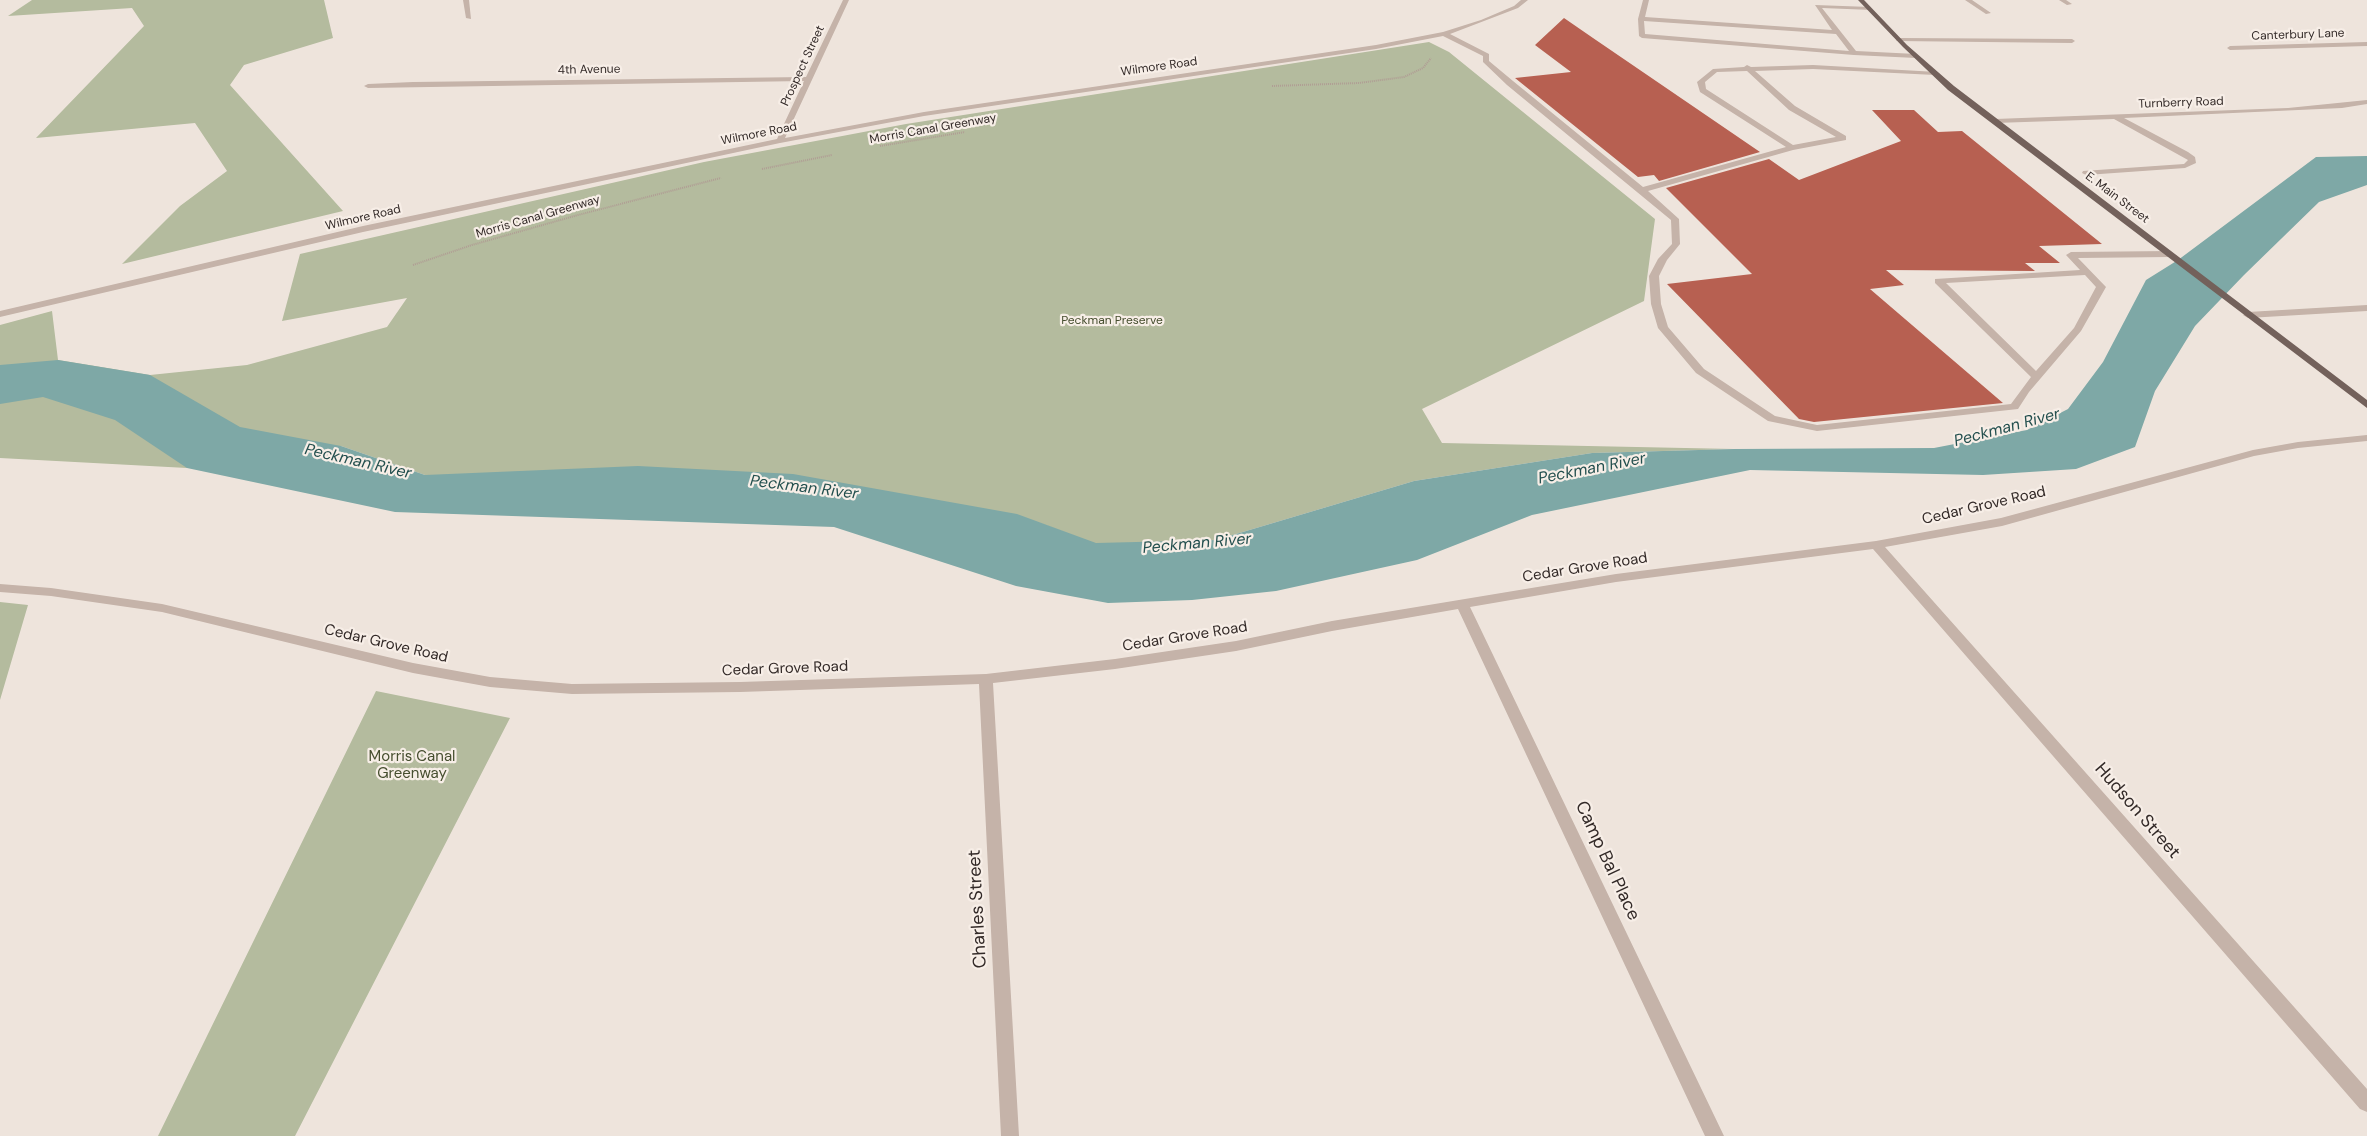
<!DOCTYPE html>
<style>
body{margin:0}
canvas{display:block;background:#eee4dc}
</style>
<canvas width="2367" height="1136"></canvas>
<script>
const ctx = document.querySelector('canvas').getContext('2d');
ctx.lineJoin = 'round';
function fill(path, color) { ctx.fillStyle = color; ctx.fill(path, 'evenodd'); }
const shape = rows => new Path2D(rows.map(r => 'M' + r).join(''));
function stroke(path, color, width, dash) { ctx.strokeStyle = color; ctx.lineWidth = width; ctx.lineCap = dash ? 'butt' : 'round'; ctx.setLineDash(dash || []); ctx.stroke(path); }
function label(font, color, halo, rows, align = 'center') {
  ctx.font = font + ' "DM Sans",sans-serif'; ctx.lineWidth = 4.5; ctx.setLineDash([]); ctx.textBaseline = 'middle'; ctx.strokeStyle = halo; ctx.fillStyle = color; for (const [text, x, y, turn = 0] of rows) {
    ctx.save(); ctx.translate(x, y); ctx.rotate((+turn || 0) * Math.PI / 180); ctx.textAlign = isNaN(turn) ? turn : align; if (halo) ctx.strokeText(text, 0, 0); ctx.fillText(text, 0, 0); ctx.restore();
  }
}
const green = shape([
 [32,0,324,0,333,38,244,65,230,85,343,211,122,264,180,206,227,171,195,123,36,138,144,26,132,8,8,16],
 [1429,42,1449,52,1655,219,1644,301,1422,409,1442,443,1734,449,1592,453,1414,481,1216,540,1096,544,1040,523,425,475,341,446,187,468,0,458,0,325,52,311,58,360,150,375,247,365,387,327,407,298,282,321,300,254,704,162,906,124],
 [0,602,28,605,0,700],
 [376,691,510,718,295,1136,158,1136]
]);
const water = shape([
 [2367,156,2367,185,2319,202,2244,275,2195,326,2155,391,2135,447,2076,469,1983,475,1750,470,1532,515,1417,560,1276,591,1192,600,1108,603,1016,586,834,527,395,512,187,468,115,420,43,397,0,404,0,365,58,360,150,375,240,427,341,446,425,475,638,466,793,474,1017,514,1096,543,1216,540,1414,481,1592,453,1734,449,1934,448,2027,430,2068,409,2103,362,2146,280,2178,260,2316,157]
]);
const building = shape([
 [1564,18,1593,38,1760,152,1659,181,1654,175,1638,177,1515,78,1571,72,1535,45],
 [1872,110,1914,110,1938,132,1962,131,2102,244,2039,246,2060,263,2025,263,2035,271,1886,270,1904,285,1870,289,2003,403,1814,422,1799,419,1667,284,1752,274,1666,188,1769,159,1799,180,1901,141]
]);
const path = shape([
 [1272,86,1359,83,1404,77,1423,68,1431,58],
 [880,146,965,132],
 [762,169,832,155],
 [413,265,472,245,578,215,721,178]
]);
const minor = shape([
 [463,0,469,0,471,19,466,18,463,0],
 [843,0,849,0,785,138,924,112,1376,45,1443,32,1481,20,1514,6,1521,0,1528,0,1518,8,1450,34,1489,54,1489,61,1513,81,1643,187,1786,147,1700,92,1697,82,1713,69,1744,67,1747,65,1751,67,1813,65,1937,72,1938,73,1935,75,1813,69,1755,71,1795,106,1846,136,1846,140,1793,150,1648,191,1679,219,1680,244,1667,260,1659,276,1661,304,1668,327,1704,369,1775,416,1817,425,2011,404,2031,377,1935,283,1935,279,2080,270,2066,255,2071,252,2170,251,2174,254,2170,257,2078,258,2106,287,2081,331,2029,392,2018,409,1817,431,1768,421,1696,373,1658,328,1651,304,1649,276,1658,259,1672,244,1671,220,1507,85,1483,62,1483,56,1443,36,1376,49,924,116,780,143,363,232,0,317,0,311,363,226,777,139,804,81,368,88,364,86,368,84,413,82,806,77,843,0],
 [1747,71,1789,110,1836,137,1793,145,1706,89,1705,82,1717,72,1747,71],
 [2085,275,2096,287,2074,328,2036,371,1946,283,2085,275],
 [1643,0,1649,0,1645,17,1832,30,1815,5,1870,7,1872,10,1822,8,1856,51,1916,54,1919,56,1916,58,1854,55,1642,38,1639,36,1638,19,1643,0],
 [1644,21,1836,34,1849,51,1645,34,1644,21],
 [1965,0,1972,0,1991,13,1986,14,1965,0],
 [2059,0,2066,0,2072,4,2067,5,2059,0],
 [1899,38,2072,39,2075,41,2072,43,1897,41,1896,40,1899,38],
 [2367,42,2367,46,2230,50,2227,48,2230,46,2367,42],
 [2367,100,2367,104,2342,108,2124,118,2188,152,2195,157,2196,163,2185,168,2086,175,2082,173,2083,171,2184,164,2188,160,2114,119,1995,123,1991,121,1995,119,2288,108,2367,100],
 [2367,305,2367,311,2248,318,2243,315,2248,312,2367,305],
 [2367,435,2367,441,2298,448,2254,456,2002,526,1885,547,2367,1089,2367,1112,2360,1109,1873,549,1616,582,1470,607,1724,1136,1705,1136,1458,609,1332,631,1236,651,1115,669,993,683,1019,1136,1001,1136,979,684,740,692,572,694,490,687,413,673,162,612,51,596,0,592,0,584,51,588,162,604,413,663,490,677,572,684,740,682,986,674,1115,659,1236,641,1332,621,1616,574,1876,541,2001,518,2253,450,2298,442,2367,435]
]);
const major = shape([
 [1858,0,1864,0,1907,45,1954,86,2367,400,2367,408,1948,90,1903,47,1858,0]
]);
const farStreetnames = [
 ["Canterbury Lane",2298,35,-2],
 ["Prospect Street",803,66,-65],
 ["Wilmore Road",1159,67,-8],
 ["4th Avenue",589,70,-1],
 ["Turnberry Road",2181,103,-2],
 ["Morris Canal Greenway",933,129,-10],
 ["Wilmore Road",759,134,-11],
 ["E. Main Street",2117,198,37],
 ["Morris Canal Greenway",538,217,-16],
 ["Wilmore Road",363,218,-13]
];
const farParknames = [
 ["Peckman Preserve",1112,321]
];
const streetNames = [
 ["Cedar Grove Road",1984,506,-13],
 ["Cedar Grove Road",1585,568,-9],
 ["Cedar Grove Road",1185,637,-9],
 ["Cedar Grove Road",386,644,13],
 ["Cedar Grove Road",785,669,-2]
];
const parkNames = [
 ["Morris Canal",412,757],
 ["Greenway",412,774]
];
const waterNames = [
 ["Peckman River",2007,428,-15],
 ["Peckman River",358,462,13],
 ["Peckman River",1592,469,-11],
 ["Peckman River",804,488,7],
 ["Peckman River",1197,544,-5]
];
const nearStreetnames = [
 ["Hudson Street",2137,811,49],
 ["Camp Bal Place",1607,861,65],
 ["Charles Street",978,909,-93]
];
fill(green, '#b4bb9e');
fill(water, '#7ea8a6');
fill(building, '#b76051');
stroke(path, '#b09d94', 2, [1, 1]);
fill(minor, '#c5b3a9');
fill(major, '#73615b');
label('12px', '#332a28', '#f7eee7', farStreetnames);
label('12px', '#464e2f', '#f7eee7', farParknames);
label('15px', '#332a28', '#f7eee7', streetNames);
label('15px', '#464e2f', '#f7eee7', parkNames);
label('italic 16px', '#234f4e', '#f7eee7', waterNames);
label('18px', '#332a28', '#f7eee7', nearStreetnames);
</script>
